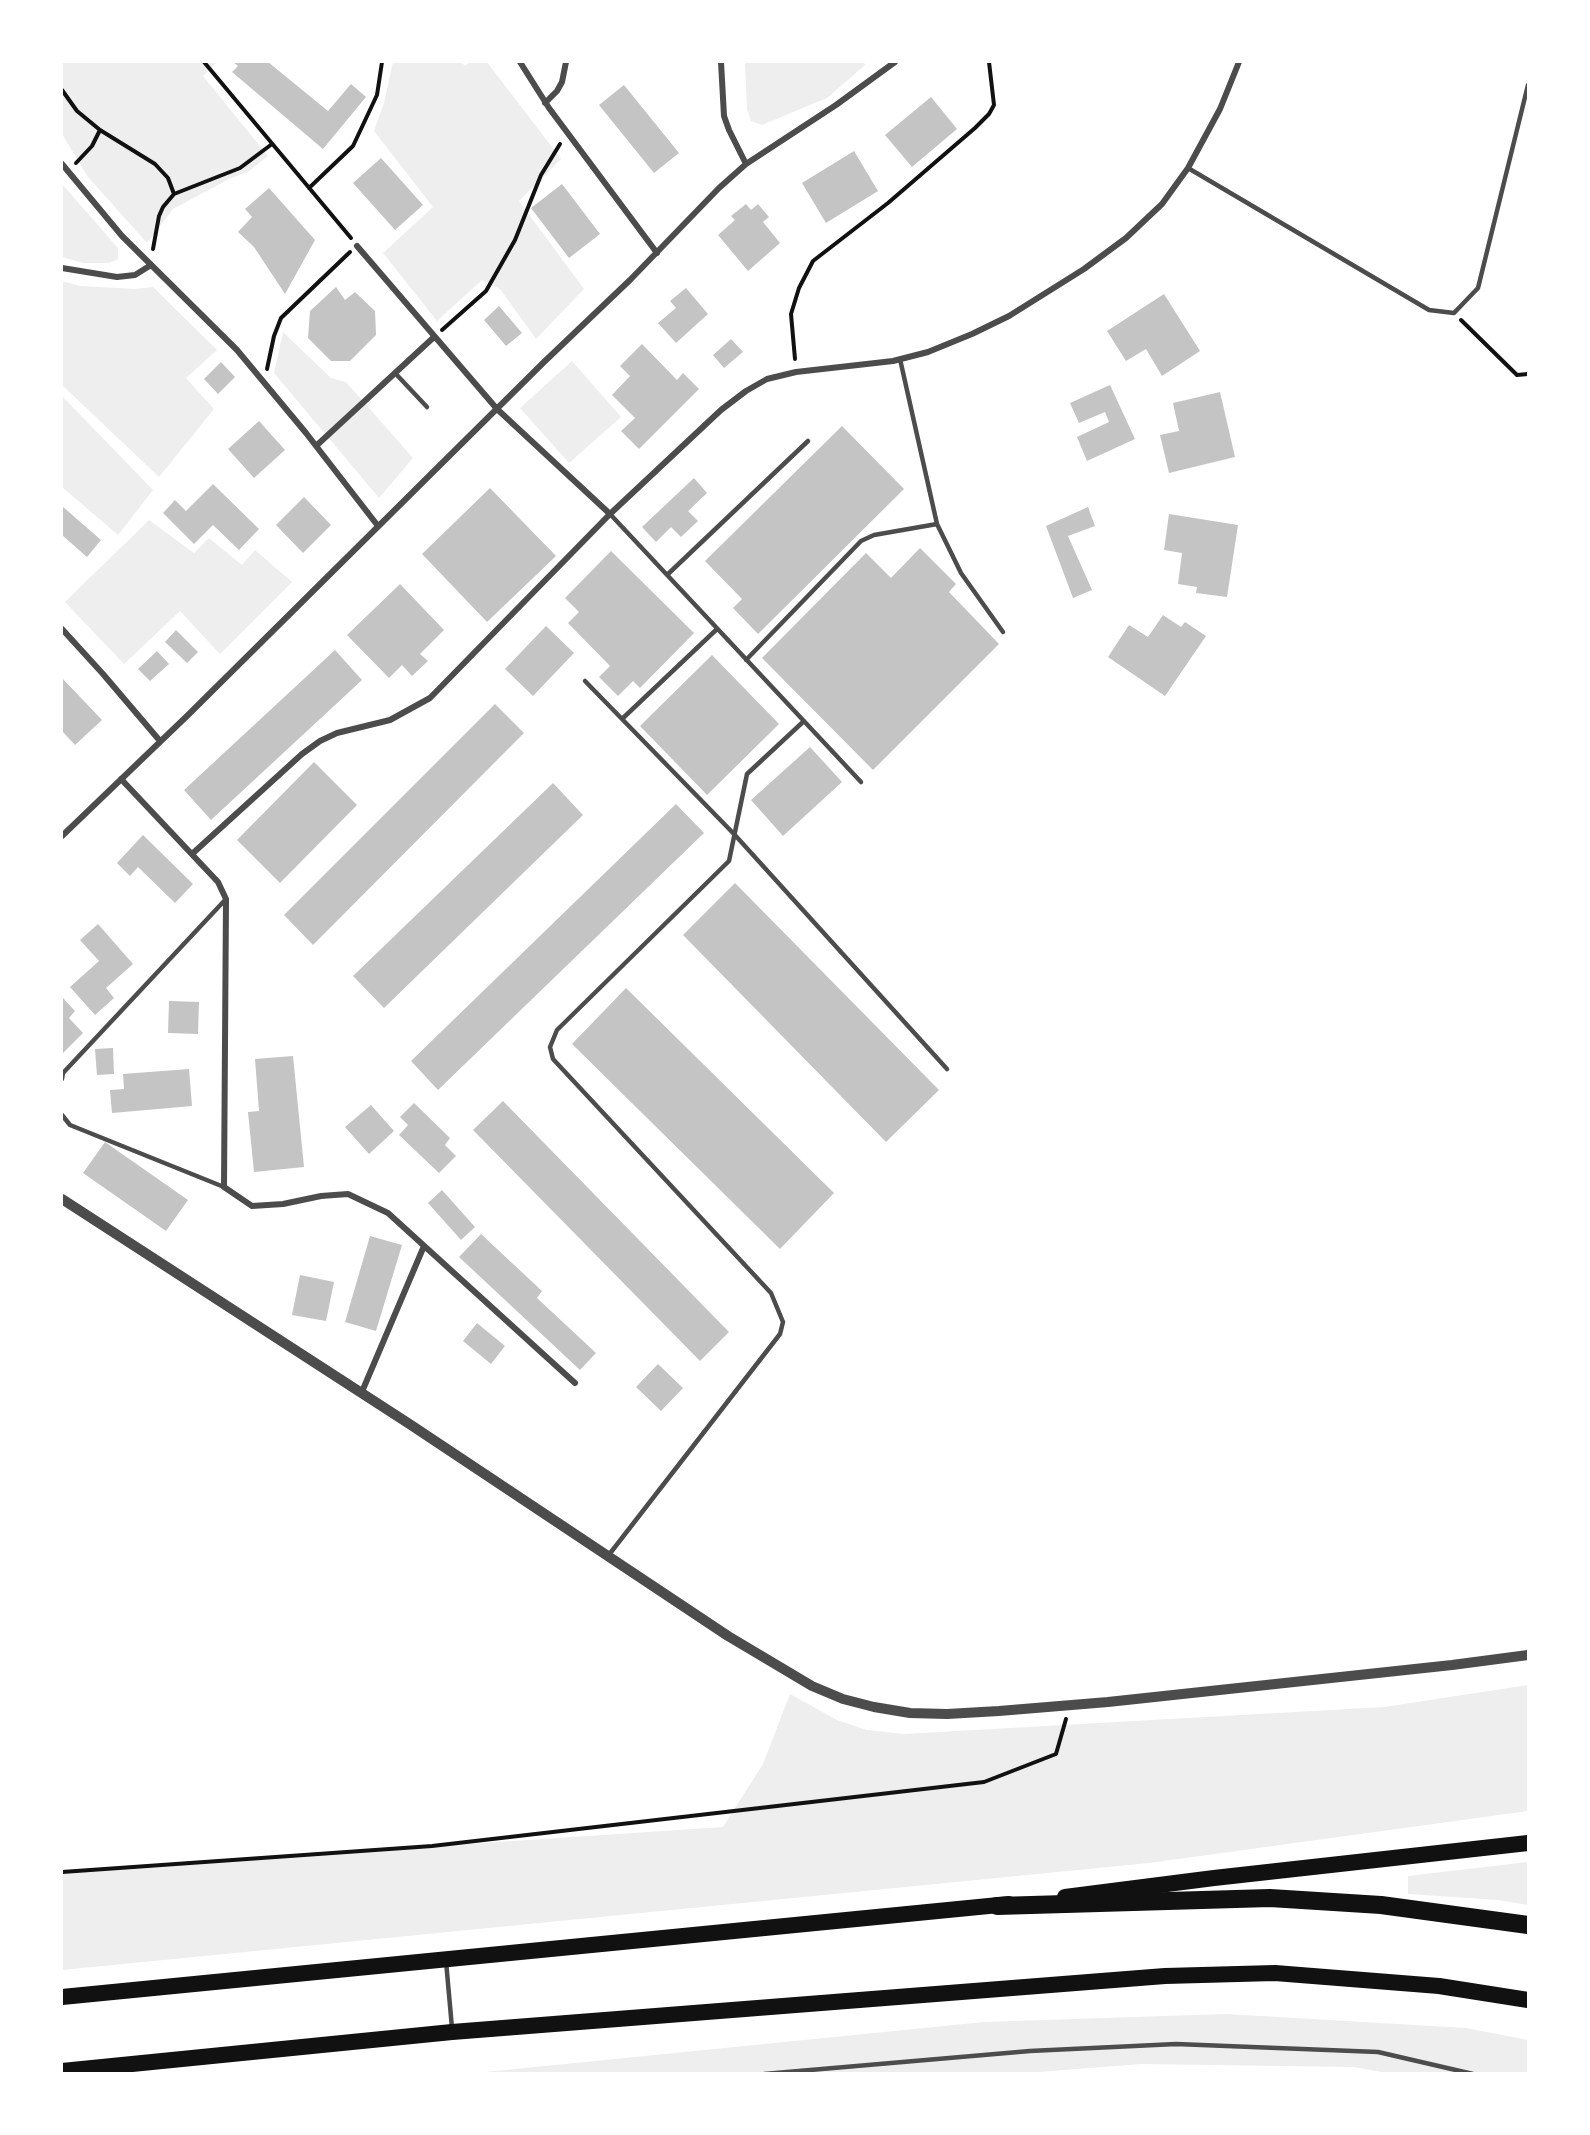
<!DOCTYPE html>
<style>
body{margin:0}
#map{position:relative;width:1590px;height:2135px;overflow:hidden;background:#fff;font-family:"Open Sans",sans-serif}
canvas{display:block}
.frame{position:absolute;inset:0;border:63px solid #fff;pointer-events:none}
</style>
<div id="map">
<canvas width="1590" height="2135"></canvas>
<div class="frame"></div>
</div>
<script>
const ctx = document.querySelector('canvas').getContext('2d');
ctx.lineJoin = 'round';
function fill(path, color) { ctx.fillStyle = color; ctx.fill(path, 'evenodd'); }
const shape = rows => new Path2D(rows.map(r => 'M' + r).join(''));
function stroke(path, color, width, dash) { ctx.strokeStyle = color; ctx.lineWidth = width; ctx.lineCap = dash ? 'butt' : 'round'; ctx.setLineDash(dash || []); ctx.stroke(path); }
const green = shape([
 [62,62,217,62,203,76,268,156,248,172,231,178,173,209,147,243,88,177,62,134],
 [393,62,461,62,465,66,470,62,487,62,561,159,519,201,584,289,536,339,500,289,482,280,437,321,383,253,433,207,374,131,384,103],
 [745,62,864,62,865,65,827,98,762,125,751,121,747,109],
 [62,184,118,248,118,259,109,263,83,263,62,257],
 [62,281,80,286,135,289,153,287,217,350,186,378,214,409,159,477,62,385],
 [283,332,331,378,346,382,413,458,379,498,274,373],
 [572,361,621,417,569,463,520,408],
 [62,396,153,490,118,535,62,487],
 [149,520,194,553,209,538,242,565,255,550,292,582,220,654,180,611,124,664,65,602],
 [1528,1685,1528,1811,1149,1863,62,1970,62,1871,723,1827,763,1764,790,1694,837,1720,867,1730,903,1734,1384,1707],
 [1528,1862,1528,1905,1498,1900,1408,1894,1408,1876],
 [1226,2014,1466,2028,1528,2040,1528,2074,1393,2074,1354,2067,1141,2064,1013,2074,465,2074,984,2022]
]);
const building = shape([
 [233,62,268,62,328,111,351,84,366,97,323,149,232,72,238,66],
 [624,85,679,153,654,173,599,105],
 [931,97,957,129,912,167,885,135],
 [854,151,878,191,826,223,802,183],
 [381,158,423,205,395,230,353,183],
 [562,184,600,234,569,258,531,208],
 [269,188,315,240,285,294,254,247,238,232,252,217,245,209],
 [746,204,751,210,758,204,769,217,763,222,780,243,748,271,718,235,735,220,731,216],
 [336,287,345,300,355,292,375,311,376,335,350,361,331,361,308,338,310,311],
 [686,288,708,314,676,343,658,323,676,308,670,301],
 [1164,294,1200,351,1162,376,1146,349,1126,361,1107,331],
 [499,306,522,333,506,346,484,320],
 [731,339,743,352,724,368,713,355],
 [642,344,677,380,683,373,699,389,639,449,621,431,635,418,612,395,630,376,620,366],
 [221,362,235,377,218,394,204,379],
 [1110,385,1135,439,1087,461,1077,437,1109,422,1105,412,1079,423,1070,403],
 [1220,392,1235,457,1169,473,1160,435,1179,431,1173,403],
 [259,421,285,450,254,478,228,449],
 [842,426,904,489,758,634,733,608,742,599,705,561],
 [694,478,707,493,688,511,698,521,681,537,671,527,656,542,642,527],
 [213,484,259,529,239,550,213,525,194,544,163,513,175,500,186,511],
 [490,488,556,556,487,622,422,554],
 [304,497,331,525,303,553,276,525],
 [62,506,101,540,87,557,62,535],
 [1088,507,1095,526,1068,536,1092,590,1073,598,1046,526],
 [1169,514,1238,525,1227,597,1196,593,1197,587,1178,584,1182,553,1164,550],
 [920,548,956,584,949,592,999,644,873,770,762,658,866,553,891,578],
 [611,551,694,633,640,688,633,681,618,696,599,677,610,666,568,623,579,612,565,598],
 [400,584,444,630,420,654,428,661,412,676,402,665,389,678,347,635],
 [1163,615,1181,627,1185,622,1206,636,1165,696,1108,657,1129,625,1148,637],
 [546,626,574,653,533,696,505,669],
 [176,630,198,652,187,663,165,642],
 [335,650,362,680,211,820,184,790],
 [157,651,169,664,150,681,138,669],
 [712,655,779,724,707,795,640,726],
 [62,678,102,720,75,745,62,731],
 [495,704,524,733,313,945,284,915],
 [810,747,842,782,783,836,751,800],
 [314,762,357,805,280,883,237,840],
 [553,783,583,815,384,1008,353,976],
 [676,804,704,833,438,1090,411,1061],
 [143,835,193,884,175,903,138,867,130,876,117,863],
 [735,883,939,1090,886,1142,683,935],
 [98,924,133,964,106,988,114,998,95,1015,70,987,99,961,80,940],
 [626,988,834,1193,780,1249,572,1044],
 [62,997,75,1011,69,1018,83,1033,62,1054],
 [169,1001,199,1002,198,1034,168,1033],
 [113,1048,114,1074,97,1075,95,1049],
 [293,1056,304,1167,254,1172,248,1112,259,1111,255,1059],
 [189,1069,192,1106,112,1113,110,1090,124,1089,123,1074],
 [503,1101,729,1332,700,1361,473,1130],
 [414,1103,450,1138,445,1145,456,1156,439,1173,399,1135,408,1125,400,1117],
 [371,1105,394,1131,369,1154,345,1127],
 [105,1142,188,1200,166,1231,83,1173],
 [442,1190,475,1227,461,1240,428,1203],
 [481,1234,542,1291,537,1298,596,1353,580,1370,459,1257],
 [370,1236,402,1245,376,1331,345,1322],
 [300,1275,334,1282,326,1321,292,1315],
 [477,1323,505,1346,491,1364,463,1341],
 [658,1364,683,1388,661,1411,636,1387]
]);
const path = shape([
 [204,62,351,238],
 [62,90,77,111,100,130,155,164,168,178,174,194],
 [76,163,92,146,100,130],
 [309,188,353,146,377,95,382,62],
 [153,249,159,216,163,207,174,194,240,168,272,144],
 [1461,320,1517,375,1528,374],
 [442,330,486,291,515,240,541,175,560,144],
 [795,359,791,314,799,288,813,261,888,203,975,128,989,114,994,105,989,62],
 [267,369,274,336,281,318,350,252],
 [62,1872,432,1846,984,1782,1056,1754,1066,1719]
]);
const service = shape([
 [1188,168,1429,310,1454,313,1478,288,1528,85],
 [900,359,937,524,961,573,1003,632],
 [395,373,427,407],
 [610,514,861,782],
 [667,575,808,441],
 [746,660,861,541,874,535,937,524],
 [585,681,734,834,947,1069],
 [622,719,717,629],
 [62,1079,63,1073,226,899],
 [62,1115,70,1125,224,1187],
 [608,1556,780,1334,783,1322,771,1293,553,1059,550,1047,557,1030,729,861,747,774,804,721],
 [446,1961,452,2028],
 [764,2074,1030,2051,1176,2044,1378,2052,1473,2074]
]);
const minor = shape([
 [520,62,549,108,657,253],
 [721,62,724,116,729,130,746,164],
 [545,103,557,91,562,82,566,62],
 [62,164,122,236,237,350,306,433,378,526],
 [357,246,497,409,610,514],
 [62,268,117,277,135,275,151,265],
 [316,446,434,337],
 [62,629,103,674,160,741],
 [121,779,218,882,226,899,224,1187,252,1206,283,1204,321,1196,348,1194,388,1213,575,1383],
 [62,836,188,715,544,362,630,280,719,188,746,164,836,105,895,62],
 [192,854,302,754,320,741,337,733,390,720,430,698,610,514,721,410,746,391,767,379,796,372,893,361,928,352,972,334,1009,316,1084,269,1126,238,1162,204,1188,168,1220,109,1239,62],
 [361,1394,424,1246]
]);
const tertiary = shape([
 [62,1199,411,1425,728,1636,812,1686,843,1699,874,1707,910,1713,947,1714,999,1711,1108,1702,1452,1665,1528,1655]
]);
const trunk = shape([
 [1065,1897,1214,1878,1528,1843],
 [62,1997,1009,1904],
 [62,2071,452,2032,1165,1976,1275,1973,1439,1986,1528,2000]
]);
const motorway = shape([
 [997,1906,1270,1898,1381,1905,1528,1925]
]);
fill(green, '#eee');
fill(building, '#c4c4c4');
stroke(path, '#111', 4);
stroke(service, '#4c4c4c', 4.5);
stroke(minor, '#4c4c4c', 6);
stroke(tertiary, '#4c4c4c', 10);
stroke(trunk, '#111', 16);
stroke(motorway, '#111', 18);
</script>
